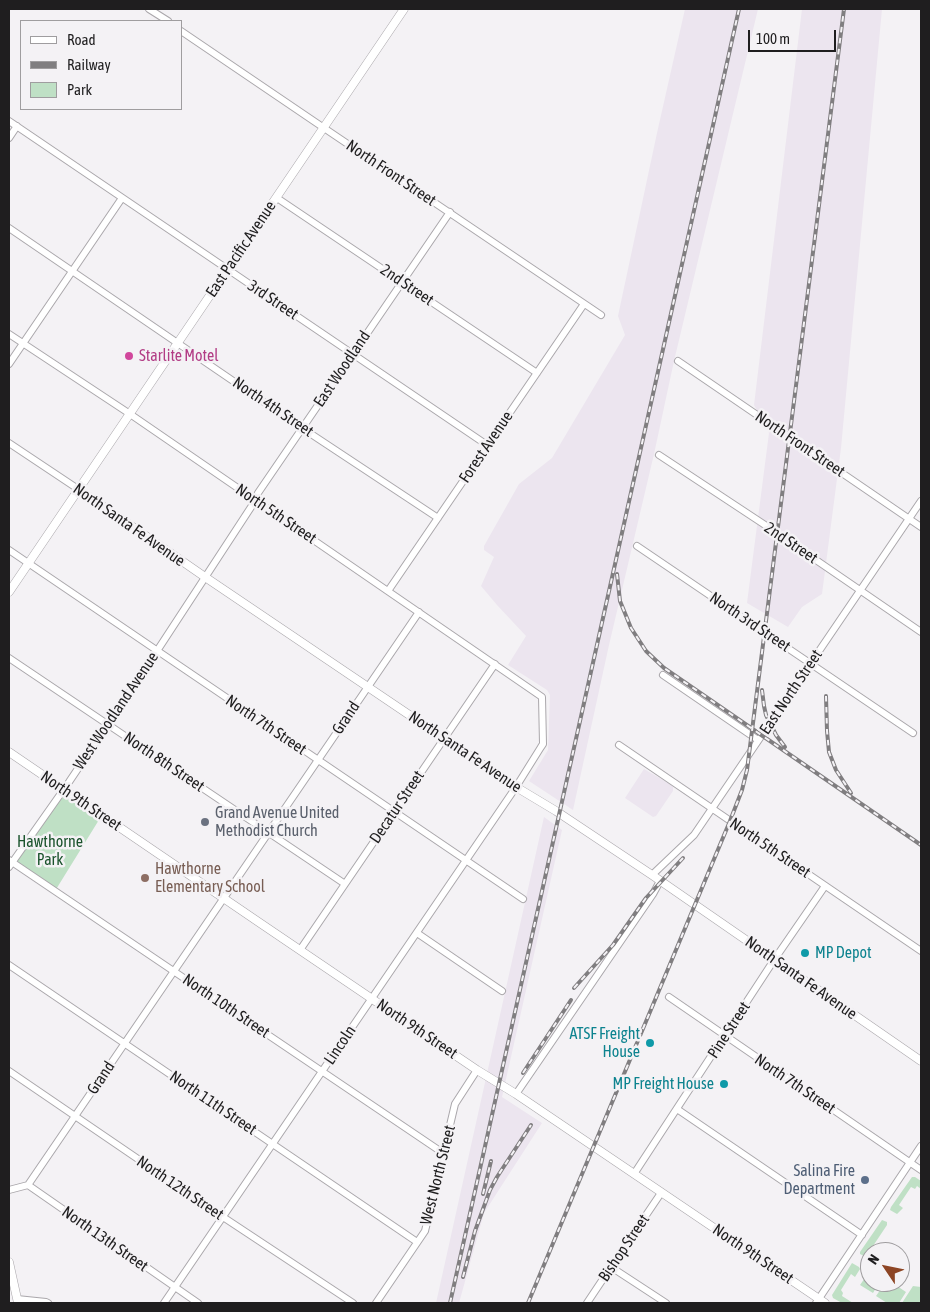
<!DOCTYPE html>
<style>
body{margin:0}
#map{position:relative;width:930px;height:1312px;overflow:hidden;background:#f4f2f5;font-family:"Asap Condensed",sans-serif}
canvas{display:block}
.frame{position:absolute;inset:0;border:10px solid #1f1e1f;pointer-events:none}
.legend{position:absolute;left:20px;top:20px;width:162px;height:90px;box-sizing:border-box;background:#f4f2f5;border:1px solid #9f9d9f;margin:0;padding:6px 9px;list-style:none;font-size:15px;color:#1f1e1f}
.legend li{display:flex;align-items:center;gap:10px;height:25px}
.legend b{width:25px;border:1px solid #9f9d9f}
.north{position:absolute;left:860px;top:1242px;width:50px;height:50px;box-sizing:border-box;background:#f4f2f5;border:1px solid #9f9d9f;border-radius:50%;rotate:304deg;font-size:14px;font-weight:700;line-height:20px;text-align:center;color:#1f1e1f}
.north::after{content:'';display:block;margin:auto;width:18px;height:22px;background:#8d4524;clip-path:polygon(50% 0,100% 100%,50% 72%,0 100%)}
.scale{position:absolute;left:748px;top:30px;width:88px;height:22px;box-sizing:border-box;border:2px solid #1f1e1f;border-top:0;padding-left:6px;font-size:15px;line-height:18px;white-space:nowrap;color:#1f1e1f;-webkit-text-stroke:4px #f4f2f5;paint-order:stroke}
</style>
<div id="map">
<canvas width="930" height="1312"></canvas>
<div class="frame"></div>
<ul class="legend">
<li><b style="height:6px;background:#fff"></b>Road</li>
<li><b style="height:6px;background:#807e80"></b>Railway</li>
<li><b style="height:14px;background:#bfe0c5"></b>Park</li>
</ul>
<div class="north">N</div>
<div class="scale">100 m</div>
</div>
<script>
const ctx = document.querySelector('canvas').getContext('2d');
ctx.lineJoin = 'round';
function fill(path, color) { ctx.fillStyle = color; ctx.fill(path, 'evenodd'); }
const shape = rows => new Path2D(rows.map(r => 'M' + r).join(''));
function stroke(path, color, width, dash) { ctx.strokeStyle = color; ctx.lineWidth = width; ctx.lineCap = dash ? 'butt' : 'round'; ctx.setLineDash(dash || []); ctx.stroke(path); }
function label(font, color, halo, rows, align = 'center') {
  ctx.font = font + ' "Asap Condensed",sans-serif'; ctx.lineWidth = 5; ctx.setLineDash([]); ctx.textBaseline = 'middle'; ctx.strokeStyle = halo; ctx.fillStyle = color; for (const [text, x, y, turn = 0] of rows) {
    ctx.save(); ctx.translate(x, y); ctx.rotate((+turn || 0) * Math.PI / 180); ctx.textAlign = isNaN(turn) ? turn : align; if (halo) ctx.strokeText(text, 0, 0); ctx.fillText(text, 0, 0); ctx.restore();
  }
}
const built = shape([
 [685,9,758,9,674,361,654,454,609,645,573,810,529,781,548,750,550,695,547,690,508,665,526,636,497,605,481,586,494,557,484,550,484,546,519,484,552,458,625,335,618,316,657,133],
 [802,9,882,9,841,448,822,594,802,607,788,627,747,603,769,433,754,405],
 [644,769,670,784,673,787,673,791,656,816,653,817,625,798],
 [544,817,562,830,502,1097,542,1123,484,1213,459,1303,436,1303]
]);
const green = shape([
 [64,789,102,815,55,891,12,862],
 [912,1177,915,1177,921,1181,921,1189,917,1186,915,1189,911,1187,899,1205,903,1208,897,1214,890,1210,891,1207],
 [882,1220,887,1222,887,1225,867,1255,864,1256,860,1254,860,1252],
 [852,1263,859,1267,860,1269,855,1277,851,1274,841,1290,843,1293,842,1296,853,1303,842,1303,833,1298,832,1295],
 [869,1272,870,1272,870,1282,876,1282,876,1288,873,1293,860,1285],
 [885,1283,888,1285,897,1286,906,1292,899,1303,887,1303,876,1296],
 [913,1286,921,1287,921,1303,902,1303]
]);
const minor = shape([
 [149,9,168,21],
 [181,31,324,128,601,315],
 [9,121,487,445],
 [9,138,17,126],
 [277,198,537,373],
 [9,228,302,428,438,518],
 [9,334,130,414,542,697,543,744,541,747,516,787,164,1303],
 [678,361,921,527],
 [9,364,122,198],
 [9,443,78,489],
 [659,455,765,525,921,632],
 [637,546,913,733],
 [9,550,523,899],
 [388,591,584,304],
 [9,658,345,884],
 [663,675,758,740],
 [619,745,921,951],
 [9,860,443,1153],
 [9,867,69,782,157,651,255,501,258,493,450,212],
 [652,875,694,835,921,501],
 [417,933,502,991],
 [300,950,495,664],
 [9,965,417,1242],
 [669,997,921,1170],
 [9,1071,223,1217,353,1303],
 [516,1094,653,894,660,881],
 [677,1109,862,1235],
 [634,1174,774,960,825,886],
 [28,1185,419,612],
 [9,1190,28,1185,198,1303],
 [611,1267,666,1303],
 [17,1299,46,1302,48,1303],
 [376,1303,425,1231,455,1104,477,1070],
 [587,1303,611,1267,661,1193],
 [816,1303,921,1146]
]);
const major = shape([
 [78,489,205,577,516,787,556,811,652,875,921,1061],
 [9,592,404,9],
 [9,752,260,923,477,1070,516,1094,825,1303],
 [9,1262,18,1303]
]);
const rail = shape([
 [617,574,620,601,631,628,646,651,664,668,921,845],
 [762,690,764,706,766,715,776,735,785,747],
 [826,696,827,731,829,752,836,770,851,793],
 [574,988,613,945,646,898,683,858],
 [523,1073,571,1000],
 [483,1194,491,1161],
 [463,1277,475,1231,490,1190,497,1177,531,1125],
 [450,1303,739,9],
 [528,1303,730,821,742,790,747,770,844,9]
]);
const markers = [
 [129,356,5,"#d1479c"],
 [205,822,5,"#6b7280"],
 [145,878,5,"#8d6e63"],
 [805,953,5,"#0f9aa8"],
 [650,1043,5,"#0f9aa8"],
 [724,1084,5,"#0f9aa8"],
 [865,1180,5,"#5c6f8a"]
];
const streetNames = [
 ["North Front Street",391,173,34],
 ["East Pacific Avenue",241,249,-56],
 ["2nd Street",407,285,34],
 ["3rd Street",273,300,34],
 ["East Woodland",342,369,-56],
 ["North 4th Street",273,407,34],
 ["North Front Street",800,444,34],
 ["Forest Avenue",486,447,-56],
 ["North 5th Street",276,514,34],
 ["North Santa Fe Avenue",129,525,35],
 ["2nd Street",791,543,34],
 ["North 3rd Street",750,622,34],
 ["East North Street",791,692,-56],
 ["West Woodland Avenue",116,711,-56],
 ["Grand",346,718,-56],
 ["North 7th Street",266,725,34],
 ["North Santa Fe Avenue",465,752,34],
 ["North 8th Street",164,762,34],
 ["North 9th Street",81,801,34],
 ["Decatur Street",397,807,-56],
 ["North 5th Street",770,848,34],
 ["North Santa Fe Avenue",801,978,35],
 ["North 10th Street",226,1006,34],
 ["North 9th Street",417,1029,34],
 ["Pine Street",729,1030,-57],
 ["Lincoln",340,1045,-56],
 ["Grand",101,1078,-56],
 ["North 7th Street",795,1084,34],
 ["North 11th Street",213,1103,34],
 ["West North Street",438,1175,-76],
 ["North 12th Street",180,1188,34],
 ["North 13th Street",105,1239,35],
 ["Bishop Street",624,1248,-56],
 ["North 9th Street",753,1254,34]
];
const hotelNames = [
 ["Starlite Motel",139,356]
];
const worshipNames = [
 ["Grand Avenue United",215,813],
 ["Methodist Church",215,831]
];
const parkNames = [
 ["Hawthorne",50,842],
 ["Park",50,860]
];
const educationNames = [
 ["Hawthorne",155,869],
 ["Elementary School",155,887]
];
const cultureNames = [
 ["MP Depot",815,953,"left"],
 ["ATSF Freight",640,1034],
 ["House",640,1052],
 ["MP Freight House",714,1084]
];
const serviceNames = [
 ["Salina Fire",855,1171],
 ["Department",855,1189]
];
fill(built, '#ece5ef');
fill(green, '#bfe0c5');
stroke(minor, '#aaa7ab', 8);
stroke(major, '#aaa7ab', 9);
stroke(minor, '#fff', 6);
stroke(major, '#fff', 8);
stroke(rail, '#807e80', 4);
stroke(rail, '#f4f2f5', 2, [5.5]);
for (const [x, y, r, color] of markers) { const dot = new Path2D(); dot.arc(x, y, r, 0, 2 * Math.PI); ctx.fillStyle = color; ctx.fill(dot); stroke(dot, '#f4f2f5', 2); }
label('16px', '#1f1e1f', '#f4f2f5', streetNames);
label('16px', '#b23c85', '#f4f2f5', hotelNames, 'left');
label('16px', '#5b616d', '#f4f2f5', worshipNames, 'left');
label('16px', '#1a532c', '#f4f2f5', parkNames);
label('16px', '#785e54', '#f4f2f5', educationNames, 'left');
label('16px', '#0d838f', '#f4f2f5', cultureNames, 'right');
label('16px', '#4e5e75', '#f4f2f5', serviceNames, 'right');
</script>
